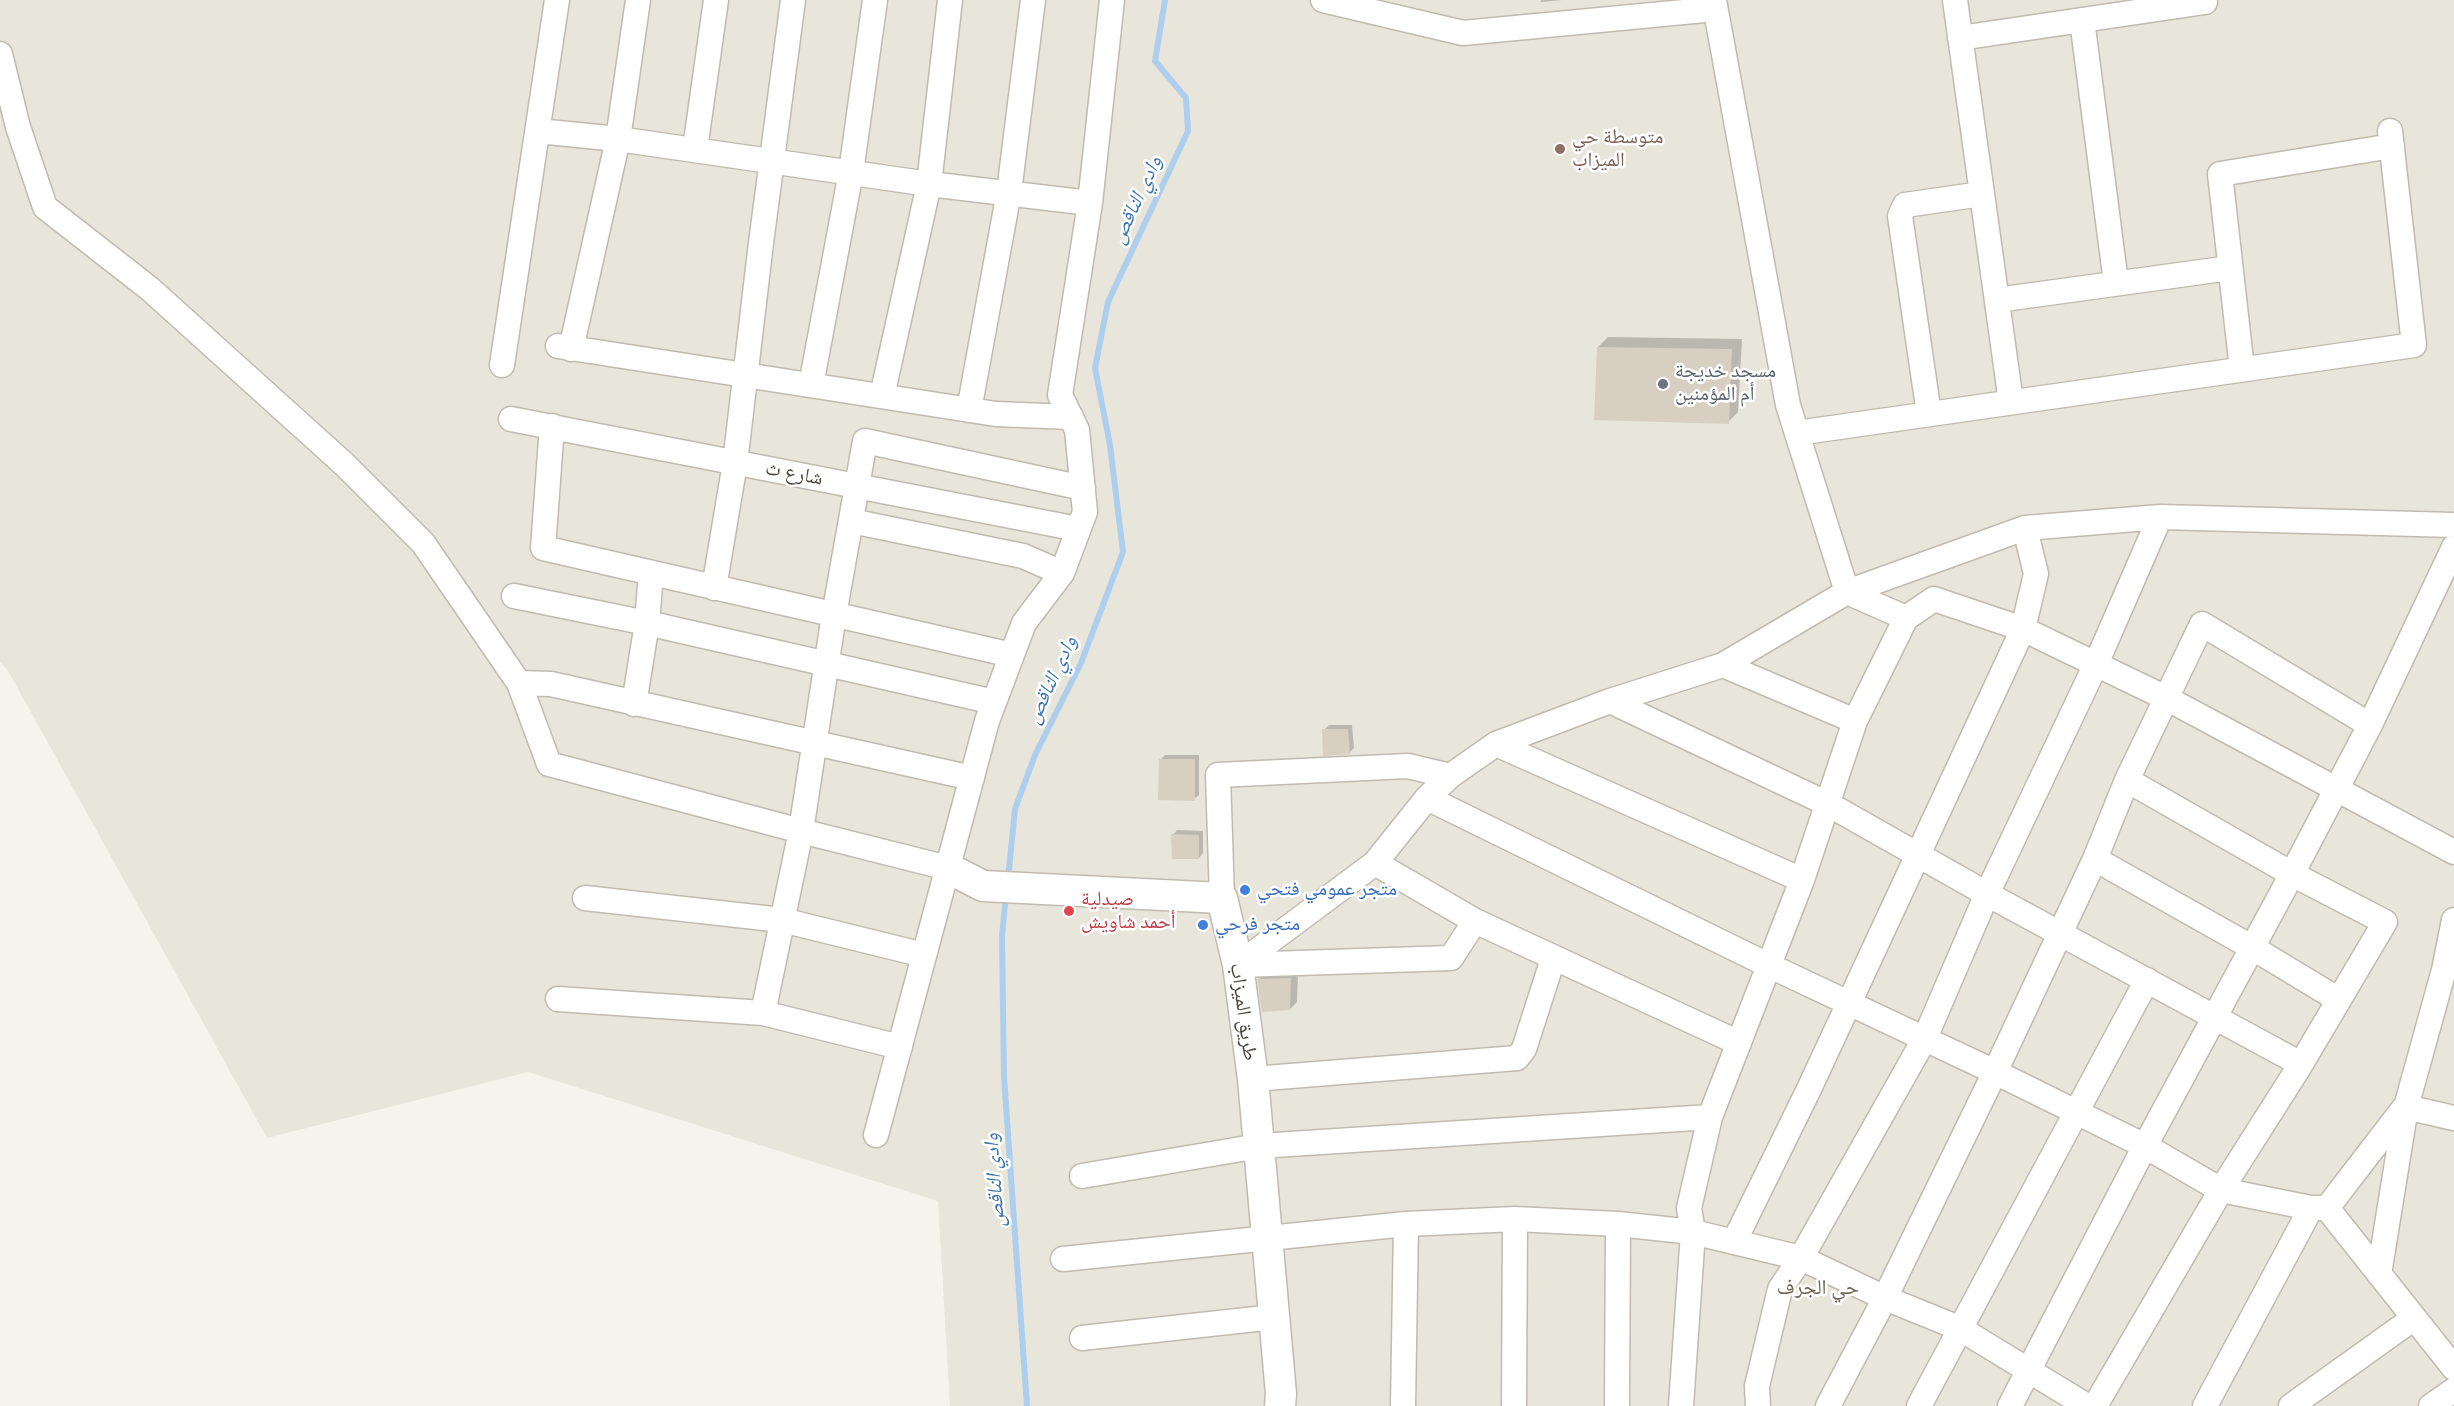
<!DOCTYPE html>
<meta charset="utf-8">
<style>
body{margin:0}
canvas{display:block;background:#f5f3ec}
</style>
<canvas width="2454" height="1406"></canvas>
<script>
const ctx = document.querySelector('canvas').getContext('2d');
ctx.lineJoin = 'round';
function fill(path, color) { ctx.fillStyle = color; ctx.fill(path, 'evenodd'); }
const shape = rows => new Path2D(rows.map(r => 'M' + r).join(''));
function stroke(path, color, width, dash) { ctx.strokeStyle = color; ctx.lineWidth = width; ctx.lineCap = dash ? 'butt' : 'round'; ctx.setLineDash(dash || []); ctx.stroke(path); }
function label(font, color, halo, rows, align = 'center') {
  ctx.font = font + ' "Archivo Narrow","Noto Naskh Arabic",sans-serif'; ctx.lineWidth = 5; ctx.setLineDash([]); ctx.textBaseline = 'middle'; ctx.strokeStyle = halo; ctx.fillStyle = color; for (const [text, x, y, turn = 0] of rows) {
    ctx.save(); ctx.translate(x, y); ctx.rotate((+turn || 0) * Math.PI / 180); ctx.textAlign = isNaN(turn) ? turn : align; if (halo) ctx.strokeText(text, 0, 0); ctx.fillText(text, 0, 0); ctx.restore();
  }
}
const residential = shape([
 [0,0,2454,0,2454,1406,950,1406,938,1201,528,1072,267,1138,7,669,0,662]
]);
const shadow = shape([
 [1541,0,1562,0,1541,2],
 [1608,337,1742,339,1738,412,1728,422,1598,347],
 [1329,725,1352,725,1354,748,1349,753,1324,730],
 [1165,755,1199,755,1199,795,1194,799,1160,760],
 [1177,830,1203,831,1203,853,1199,858,1173,835],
 [1298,971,1297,1002,1290,1009,1259,979,1266,972]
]);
const stream = shape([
 [1008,879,1015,809,1035,755,1081,663,1123,552,1110,445,1095,368,1108,302,1188,131,1186,98,1155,61,1165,0],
 [1006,895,1002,936,1004,1077,1027,1406]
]);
const building = shape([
 [1597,347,1732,349,1729,424,1594,420],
 [1322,729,1348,729,1350,754,1323,756],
 [1159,759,1195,759,1195,801,1158,800],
 [1171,834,1199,835,1199,859,1172,859],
 [1291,978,1290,1010,1262,1012,1257,979]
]);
const minor = shape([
 [1323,0,1463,33,1715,9],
 [1714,0,1788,405,1847,592,1906,618],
 [1955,0,2011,402],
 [2082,20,2116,283],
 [1960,38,2205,2],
 [0,54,18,127,45,207,150,289,344,464,423,543,519,683,549,764,801,831,948,868],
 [538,131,618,139,929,184,1090,203],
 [695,149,716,0],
 [1997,300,2230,268],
 [558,346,996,414,1071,417],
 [571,349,618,139,638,0],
 [502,365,557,0],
 [2242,369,2220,174,2392,146],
 [811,385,851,172,875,0],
 [882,396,929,184,950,0],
 [969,410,1009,192,1033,0],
 [1929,414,1900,216,1905,205,1982,194],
 [511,419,1078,529],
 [552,426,543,548,1012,655],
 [1797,433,2414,345,2390,131],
 [851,521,1023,556,1062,573],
 [714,588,735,463,761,243,793,0],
 [514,596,647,623,994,702],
 [1723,665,1855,721],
 [519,683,551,684,972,778],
 [1610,701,1828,804,1987,894,2301,1064],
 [634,704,647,623,651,573],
 [1496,744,1802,880],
 [1427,798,1768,965,1995,1072,2145,1146,2221,1190,2311,1208,2327,1208],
 [2095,859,2253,948,2339,1000],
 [1375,863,1475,921,1739,1043],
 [585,898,782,920,924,955],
 [1222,898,1218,775,1408,766,1450,776],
 [1238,965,1375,863,1427,798,1450,776,1496,744,1610,701,1723,665,1847,592,2025,528,2160,517,2454,525],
 [1238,965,1451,958,1475,921],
 [558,999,763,1013,900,1047],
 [763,1013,801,831,834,615,865,441,1083,488],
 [1253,1079,1517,1058,1524,1049,1553,959],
 [2406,1107,2454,1118],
 [876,1135,987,721,1024,623,1062,573,1085,512,1077,430,1060,395,1090,203,1112,0],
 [1082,1176,1259,1146,1710,1117],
 [2327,1208,2454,1368],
 [2327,1208,2404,1108],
 [1734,1242,1809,1089,2023,629,2036,574,2025,528],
 [1063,1259,1406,1224,1515,1219,1618,1224,1693,1232,1801,1258,1885,1298,1959,1328,2087,1406],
 [2379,1274,2406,1107,2444,970,2454,920],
 [1082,1338,1274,1317],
 [1403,1406,1406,1224],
 [1514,1406,1515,1219],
 [1617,1406,1618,1224],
 [1681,1406,1693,1232,1689,1208,1710,1117,1802,880,1855,721,1906,618,1934,599,2023,629,2166,698,2454,852],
 [1758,1406,1757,1386,1780,1289,1801,1258,1925,1038,1987,894,2096,664,2160,517],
 [1828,1406,1885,1298,1995,1072,2095,859,2127,780,2202,624,2370,725],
 [1919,1406,2147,980],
 [2010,1406,2145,1146,2292,874,2370,725,2454,547],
 [2095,1406,2221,1190,2301,1064,2385,922,2292,874,2127,780],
 [2205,1406,2311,1208],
 [2291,1406,2414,1318],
 [2431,1406,2454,1390]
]);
const tertiary = shape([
 [948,868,983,886,1222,898,1238,965,1253,1079,1281,1394,1280,1406]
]);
const markers = [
 [1560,149,6,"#8d6e63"],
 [1663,384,6,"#6b7280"],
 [1245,890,6,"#3f7fe0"],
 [1069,911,6,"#e0444e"],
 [1203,925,6,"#3f7fe0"]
];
const educationNames = [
 ["متوسطة حي",1572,138],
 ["الميزاب",1572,161]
];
const worshipNames = [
 ["مسجد خديجة",1675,372],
 ["أم المؤمنين",1675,395]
];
const streetNames = [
 ["شارع ث",794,474,11],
 ["طريق الميزاب",1243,1012,82]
];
const shopNames = [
 ["متجر عمومي فتحي",1257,890],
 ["متجر فرحي",1215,925]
];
const healthNames = [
 ["صيدلية",1081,900],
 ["أحمد شاويش",1081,923]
];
const waterNames = [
 ["وادي الناقص",1137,200,-65],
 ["وادي الناقص",1052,680,-65],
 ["وادي الناقص",995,1180,-94]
];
const neighbourhoodNames = [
 ["حي الجرف",1818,1288]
];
fill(residential, '#e8e5da');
fill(shadow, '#0003');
stroke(stream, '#adcfed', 6);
fill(building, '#d6cfc2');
stroke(minor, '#c0bbae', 27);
stroke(tertiary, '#c0bbae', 33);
stroke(minor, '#fff', 24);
stroke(tertiary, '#fff', 30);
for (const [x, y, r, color] of markers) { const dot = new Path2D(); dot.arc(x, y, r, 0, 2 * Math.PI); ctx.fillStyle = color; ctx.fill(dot); stroke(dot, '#fff', 2); }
label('20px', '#785e54', '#fff', educationNames, 'left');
label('20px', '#5b616d', '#fff', worshipNames, 'left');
label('20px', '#49443a', '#fff', streetNames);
label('20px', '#366cbe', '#fff', shopNames, 'left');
label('20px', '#be3a42', '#fff', healthNames, 'left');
label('italic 21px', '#3876b0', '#fff', waterNames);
label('21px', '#6b6251', '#fff', neighbourhoodNames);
</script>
